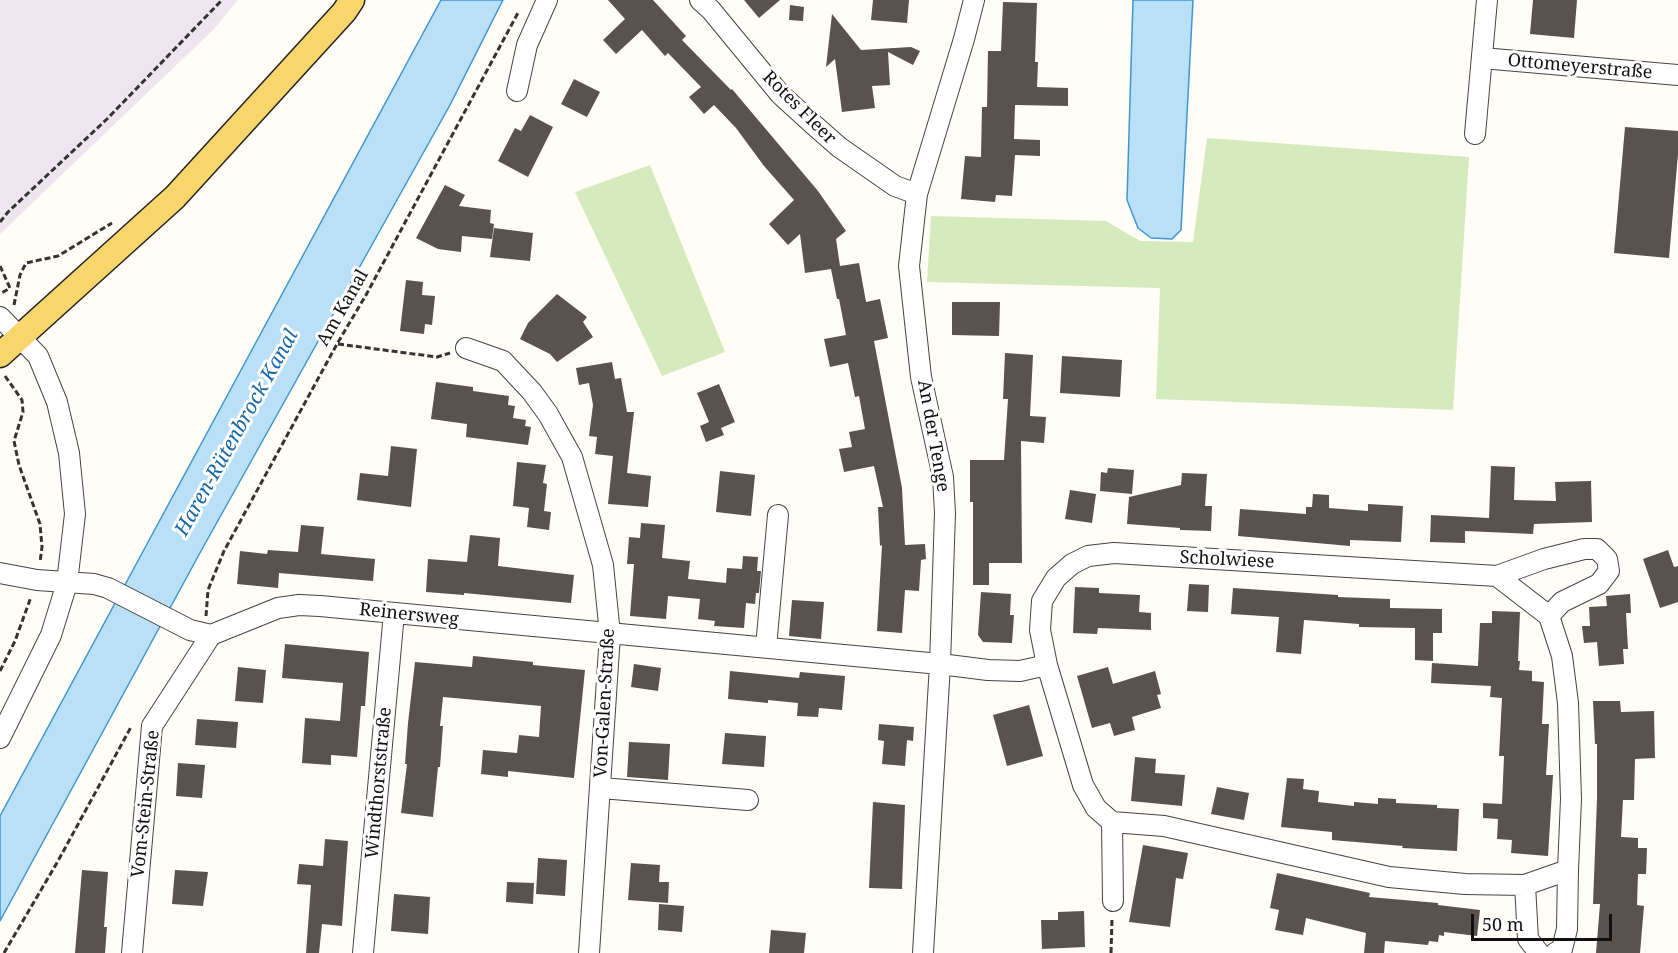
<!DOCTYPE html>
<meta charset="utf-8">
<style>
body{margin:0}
#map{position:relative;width:1678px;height:953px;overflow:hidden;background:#fffdf5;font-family:"Noto Serif",serif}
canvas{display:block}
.scale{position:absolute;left:1471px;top:914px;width:141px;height:27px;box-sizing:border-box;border:3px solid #111;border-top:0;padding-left:8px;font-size:18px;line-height:21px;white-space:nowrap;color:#111;-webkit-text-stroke:4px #fff;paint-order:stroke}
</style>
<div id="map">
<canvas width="1678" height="953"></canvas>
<div class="scale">50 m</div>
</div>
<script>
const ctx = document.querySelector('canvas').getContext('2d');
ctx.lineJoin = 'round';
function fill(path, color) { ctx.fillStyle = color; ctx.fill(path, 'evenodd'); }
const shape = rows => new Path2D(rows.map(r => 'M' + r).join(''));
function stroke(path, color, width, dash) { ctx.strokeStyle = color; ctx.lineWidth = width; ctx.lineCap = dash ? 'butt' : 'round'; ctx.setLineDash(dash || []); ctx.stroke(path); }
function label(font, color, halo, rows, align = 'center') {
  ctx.font = font + ' "Noto Serif",serif'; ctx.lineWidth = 6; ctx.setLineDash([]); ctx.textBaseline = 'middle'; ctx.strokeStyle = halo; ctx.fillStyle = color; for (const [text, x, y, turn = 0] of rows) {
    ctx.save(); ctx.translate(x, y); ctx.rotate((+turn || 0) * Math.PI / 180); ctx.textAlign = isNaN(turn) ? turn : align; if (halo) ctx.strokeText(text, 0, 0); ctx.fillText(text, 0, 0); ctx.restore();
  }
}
const industrial = shape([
 [0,0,238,0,214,29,0,234]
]);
const green = shape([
 [1207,138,1469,157,1453,410,1156,399,1160,288,927,282,931,216,1106,221,1140,241,1193,242],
 [650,165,725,352,662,376,575,192]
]);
const water = shape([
 [441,0,503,0,450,105,201,551,0,921,0,816,441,0],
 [1133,0,1193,0,1181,230,1172,239,1151,238,1138,228,1127,200,1133,0]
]);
const building = shape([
 [608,0,653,0,686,36,682,40,731,90,732,89,818,191,846,231,836,239,840,266,859,263,866,302,880,299,888,338,874,341,902,488,905,545,925,544,926,559,921,560,919,591,905,590,902,633,877,631,882,545,880,546,878,507,883,507,874,466,844,472,839,449,852,447,849,432,865,429,859,396,855,397,848,363,830,367,824,339,846,335,839,299,837,299,831,269,805,273,800,234,788,245,769,224,794,200,764,166,736,128,714,105,704,114,689,97,701,87,668,53,665,56,642,30,616,54,603,40,625,19],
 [744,0,780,0,759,18],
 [873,0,909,0,907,23,871,20],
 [1533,0,1577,0,1574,38,1530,34],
 [1003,2,1037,3,1035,62,1038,62,1037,87,1068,88,1068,106,1015,105,1014,139,1040,140,1040,156,1015,155,1012,196,996,195,995,202,961,199,965,156,981,157,982,107,987,107,988,51,1001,51],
 [790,5,804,7,803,21,789,20],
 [832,14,861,50,911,47,920,51,913,65,888,52,890,85,872,86,875,108,842,112,835,59,826,67],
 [574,79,600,92,587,117,561,104],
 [530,115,553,127,528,177,498,161,515,128,521,131],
 [1625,127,1678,131,1678,154,1669,258,1614,253],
 [445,185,465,195,459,206,491,210,490,223,494,224,492,239,462,236,461,252,438,249,416,238],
 [494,228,533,233,530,261,490,257],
 [406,280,423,282,422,295,435,296,432,325,425,324,424,334,400,331],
 [557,294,587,317,583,322,593,337,557,362,550,354,520,339,528,323],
 [952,302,1000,302,999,336,952,335],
 [1005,353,1033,355,1030,416,1046,417,1044,443,1021,441,1022,563,989,563,989,585,973,585,973,502,970,502,970,460,1004,460,1008,399,1003,399],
 [1062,356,1122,360,1120,397,1060,393],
 [612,362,615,379,621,378,627,412,634,412,627,473,651,476,648,507,608,504,613,456,595,454,597,437,589,436,593,405,589,383,579,385,576,368],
 [436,382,473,387,473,391,509,396,508,405,515,406,513,418,526,420,525,426,531,427,528,445,466,437,467,424,431,419],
 [719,384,735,422,721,428,724,435,706,442,700,426,709,422,697,393],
 [391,446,417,449,411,507,357,500,360,473,388,476],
 [517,462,546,465,543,483,547,484,544,511,551,512,549,530,527,527,529,508,513,506],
 [1491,466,1515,467,1514,500,1556,501,1555,482,1591,481,1592,522,1534,524,1533,534,1465,531,1465,543,1430,542,1431,515,1489,518],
 [1108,468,1134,470,1132,494,1100,491,1101,472,1107,473],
 [720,471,755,475,751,516,716,512],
 [1182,473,1207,474,1205,506,1212,506,1211,531,1180,530,1180,528,1127,524,1129,497,1181,485],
 [1070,490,1096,494,1092,523,1065,519],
 [1313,494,1329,495,1329,508,1368,511,1368,504,1403,506,1401,542,1350,540,1350,546,1238,536,1240,509,1306,514,1306,507,1312,507],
 [641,523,665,525,662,558,690,561,688,579,726,583,727,568,742,569,743,556,758,557,757,571,761,571,759,593,756,593,755,604,746,603,744,628,714,626,715,621,698,619,700,599,668,596,666,619,630,616,634,564,627,564,629,537,640,538],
 [301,525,324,527,321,554,375,559,373,581,279,573,278,588,237,584,240,551,267,554,268,550,298,552],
 [470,535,500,538,498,566,574,575,571,603,464,593,464,595,426,592,428,559,467,562],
 [1668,550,1674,567,1678,566,1678,602,1660,608,1643,559],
 [1189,584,1209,585,1208,612,1187,611],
 [1075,587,1099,588,1099,593,1140,595,1139,612,1151,613,1151,630,1098,628,1097,634,1073,633],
 [1233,588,1338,595,1338,597,1390,599,1390,608,1442,609,1442,633,1433,633,1433,661,1415,660,1415,628,1359,627,1359,624,1304,620,1301,654,1276,652,1279,617,1231,614],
 [981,592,1011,594,1010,615,1014,615,1012,643,983,642,978,635],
 [1630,594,1631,613,1626,613,1628,649,1623,649,1624,664,1599,666,1597,642,1584,643,1582,626,1590,626,1589,607,1607,606,1606,596],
 [792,600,824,602,821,639,789,636],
 [1492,611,1520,612,1518,661,1520,661,1519,670,1532,671,1532,681,1544,682,1542,724,1549,724,1546,775,1553,775,1548,856,1511,853,1512,840,1497,839,1498,819,1483,818,1483,803,1502,804,1504,756,1499,756,1502,698,1490,697,1491,686,1431,683,1432,663,1478,666,1480,623,1492,623],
 [285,644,369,652,365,706,361,706,357,757,331,755,331,765,302,763,305,718,340,721,343,683,282,678],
 [473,656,533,662,533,665,585,670,574,778,508,771,508,777,481,774,483,750,517,753,519,735,539,737,541,706,443,697,440,726,443,726,440,767,438,767,433,817,401,813,407,764,405,764,408,723,415,662,472,667],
 [634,664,661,668,658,691,631,687],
 [238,667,266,670,263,703,235,701],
 [1108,667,1113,684,1155,671,1161,694,1157,695,1161,708,1132,717,1135,730,1114,736,1110,723,1092,728,1077,676],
 [730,671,799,678,800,672,845,676,842,710,819,708,818,717,797,716,798,703,768,700,768,703,728,699],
 [1593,701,1620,701,1621,712,1654,711,1655,758,1635,759,1634,800,1623,800,1621,837,1638,838,1638,848,1647,848,1646,874,1638,874,1637,905,1644,906,1640,953,1596,953,1600,904,1593,904,1597,799,1597,744,1595,744],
 [1029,705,1043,756,1007,766,993,715],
 [197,719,238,722,236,748,195,745],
 [879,724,914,727,913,741,907,740,905,766,882,764,884,741,878,740],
 [725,733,766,736,764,767,722,764],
 [629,742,670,744,668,780,627,777],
 [1135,757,1156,759,1155,773,1185,775,1182,806,1131,801],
 [178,763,205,765,202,798,176,796],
 [1287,778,1304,779,1303,789,1319,791,1318,802,1354,806,1354,802,1378,804,1378,798,1396,799,1396,803,1437,805,1437,808,1459,809,1457,851,1402,848,1403,846,1332,840,1332,832,1281,827],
 [1217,787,1249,793,1244,820,1211,814],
 [873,802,905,805,902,889,869,888],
 [325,839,348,841,342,926,322,924,319,953,306,953,311,885,297,884,299,864,323,866],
 [1143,845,1188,853,1183,879,1176,878,1170,927,1129,922],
 [538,858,567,860,565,896,536,894],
 [631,863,660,865,659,882,669,882,668,903,628,900],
 [82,870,108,872,104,927,107,927,105,953,75,953],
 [175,870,208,872,203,906,172,904],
 [1277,873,1370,893,1369,897,1438,903,1438,905,1480,910,1477,936,1444,932,1444,936,1439,935,1438,942,1429,941,1428,945,1385,941,1384,953,1364,953,1366,933,1306,918,1303,935,1275,930,1279,910,1270,908],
 [507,882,534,883,533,904,506,902],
 [394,894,430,897,428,934,391,931],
 [659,904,684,906,682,932,658,930],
 [1084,911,1085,947,1042,949,1041,920,1058,920,1058,912],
 [771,930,806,933,804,953,769,953]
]);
const path = shape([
 [0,222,8,212,107,119,222,0],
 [0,266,10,288,0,294],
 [14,305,20,275,26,263,58,256,112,223],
 [338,344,437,357,450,353],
 [5,376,22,400,23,412,14,441,19,465,40,524,42,547,40,562],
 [206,616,208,590,224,551,337,344,366,295,519,11],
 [0,671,15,641,31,597],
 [4,953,58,861,131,727],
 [1111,953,1112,919]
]);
const minor = shape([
 [700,0,711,10,780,94,814,125,839,147,895,186,917,194],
 [1482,58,1678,75],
 [517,91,527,45,547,0],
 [1475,134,1487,0],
 [0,317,38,356,57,402,69,453,75,514,67,583,51,635,0,738],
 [466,348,503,361,532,392,548,414,572,457,603,565,610,634,589,953],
 [0,573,37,580,94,584,108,588,190,630,211,635,278,608,299,605,320,606,940,664,988,670,1020,671,1047,665,1040,630,1042,601,1056,578,1072,564,1088,556,1114,553,1497,576,1549,616,1562,656,1568,703,1571,799,1568,870,1525,885,1465,884,1389,877,1164,826,1112,822,1096,808,1083,785,1047,665],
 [1497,576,1544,559,1584,549,1597,549,1607,559,1609,571,1599,584,1562,602,1549,616],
 [766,647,778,515],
 [601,788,748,800],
 [1112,822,1113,901],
 [1525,885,1528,939,1539,953],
 [132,953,152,726,211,635],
 [363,953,394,613],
 [923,953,940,664,945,513,943,477,921,377,909,266,917,194,964,39,974,0],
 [1555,953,1562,949,1567,929,1568,870]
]);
const major = shape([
 [0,355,175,197,344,12,352,0]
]);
const streetNames = [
 ["Ottomeyerstraße",1580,67,5],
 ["Rotes Fleer",799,108,45],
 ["Am Kanal",343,308,-60],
 ["An der Tenge",933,436,80],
 ["Scholwiese",1227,560,3],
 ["Reinersweg",409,615,6],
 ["Von-Galen-Straße",605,703,-87],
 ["Windthorststraße",379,783,-85],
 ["Vom-Stein-Straße",146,804,-84]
];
const waterNames = [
 ["Haren-Rütenbrock Kanal",237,433,-61]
];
fill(industrial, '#eee6ef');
fill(green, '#d5ebbd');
fill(water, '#b9e0f7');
stroke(water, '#3f96cf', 1.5);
fill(building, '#5a524d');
stroke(minor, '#444', 22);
stroke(major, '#222', 27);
stroke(path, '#333', 3, [6, 3]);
stroke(minor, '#fff', 20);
stroke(major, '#f9d66b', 24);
label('18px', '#111', '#fff', streetNames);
label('italic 20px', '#1768a6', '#fff', waterNames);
</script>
